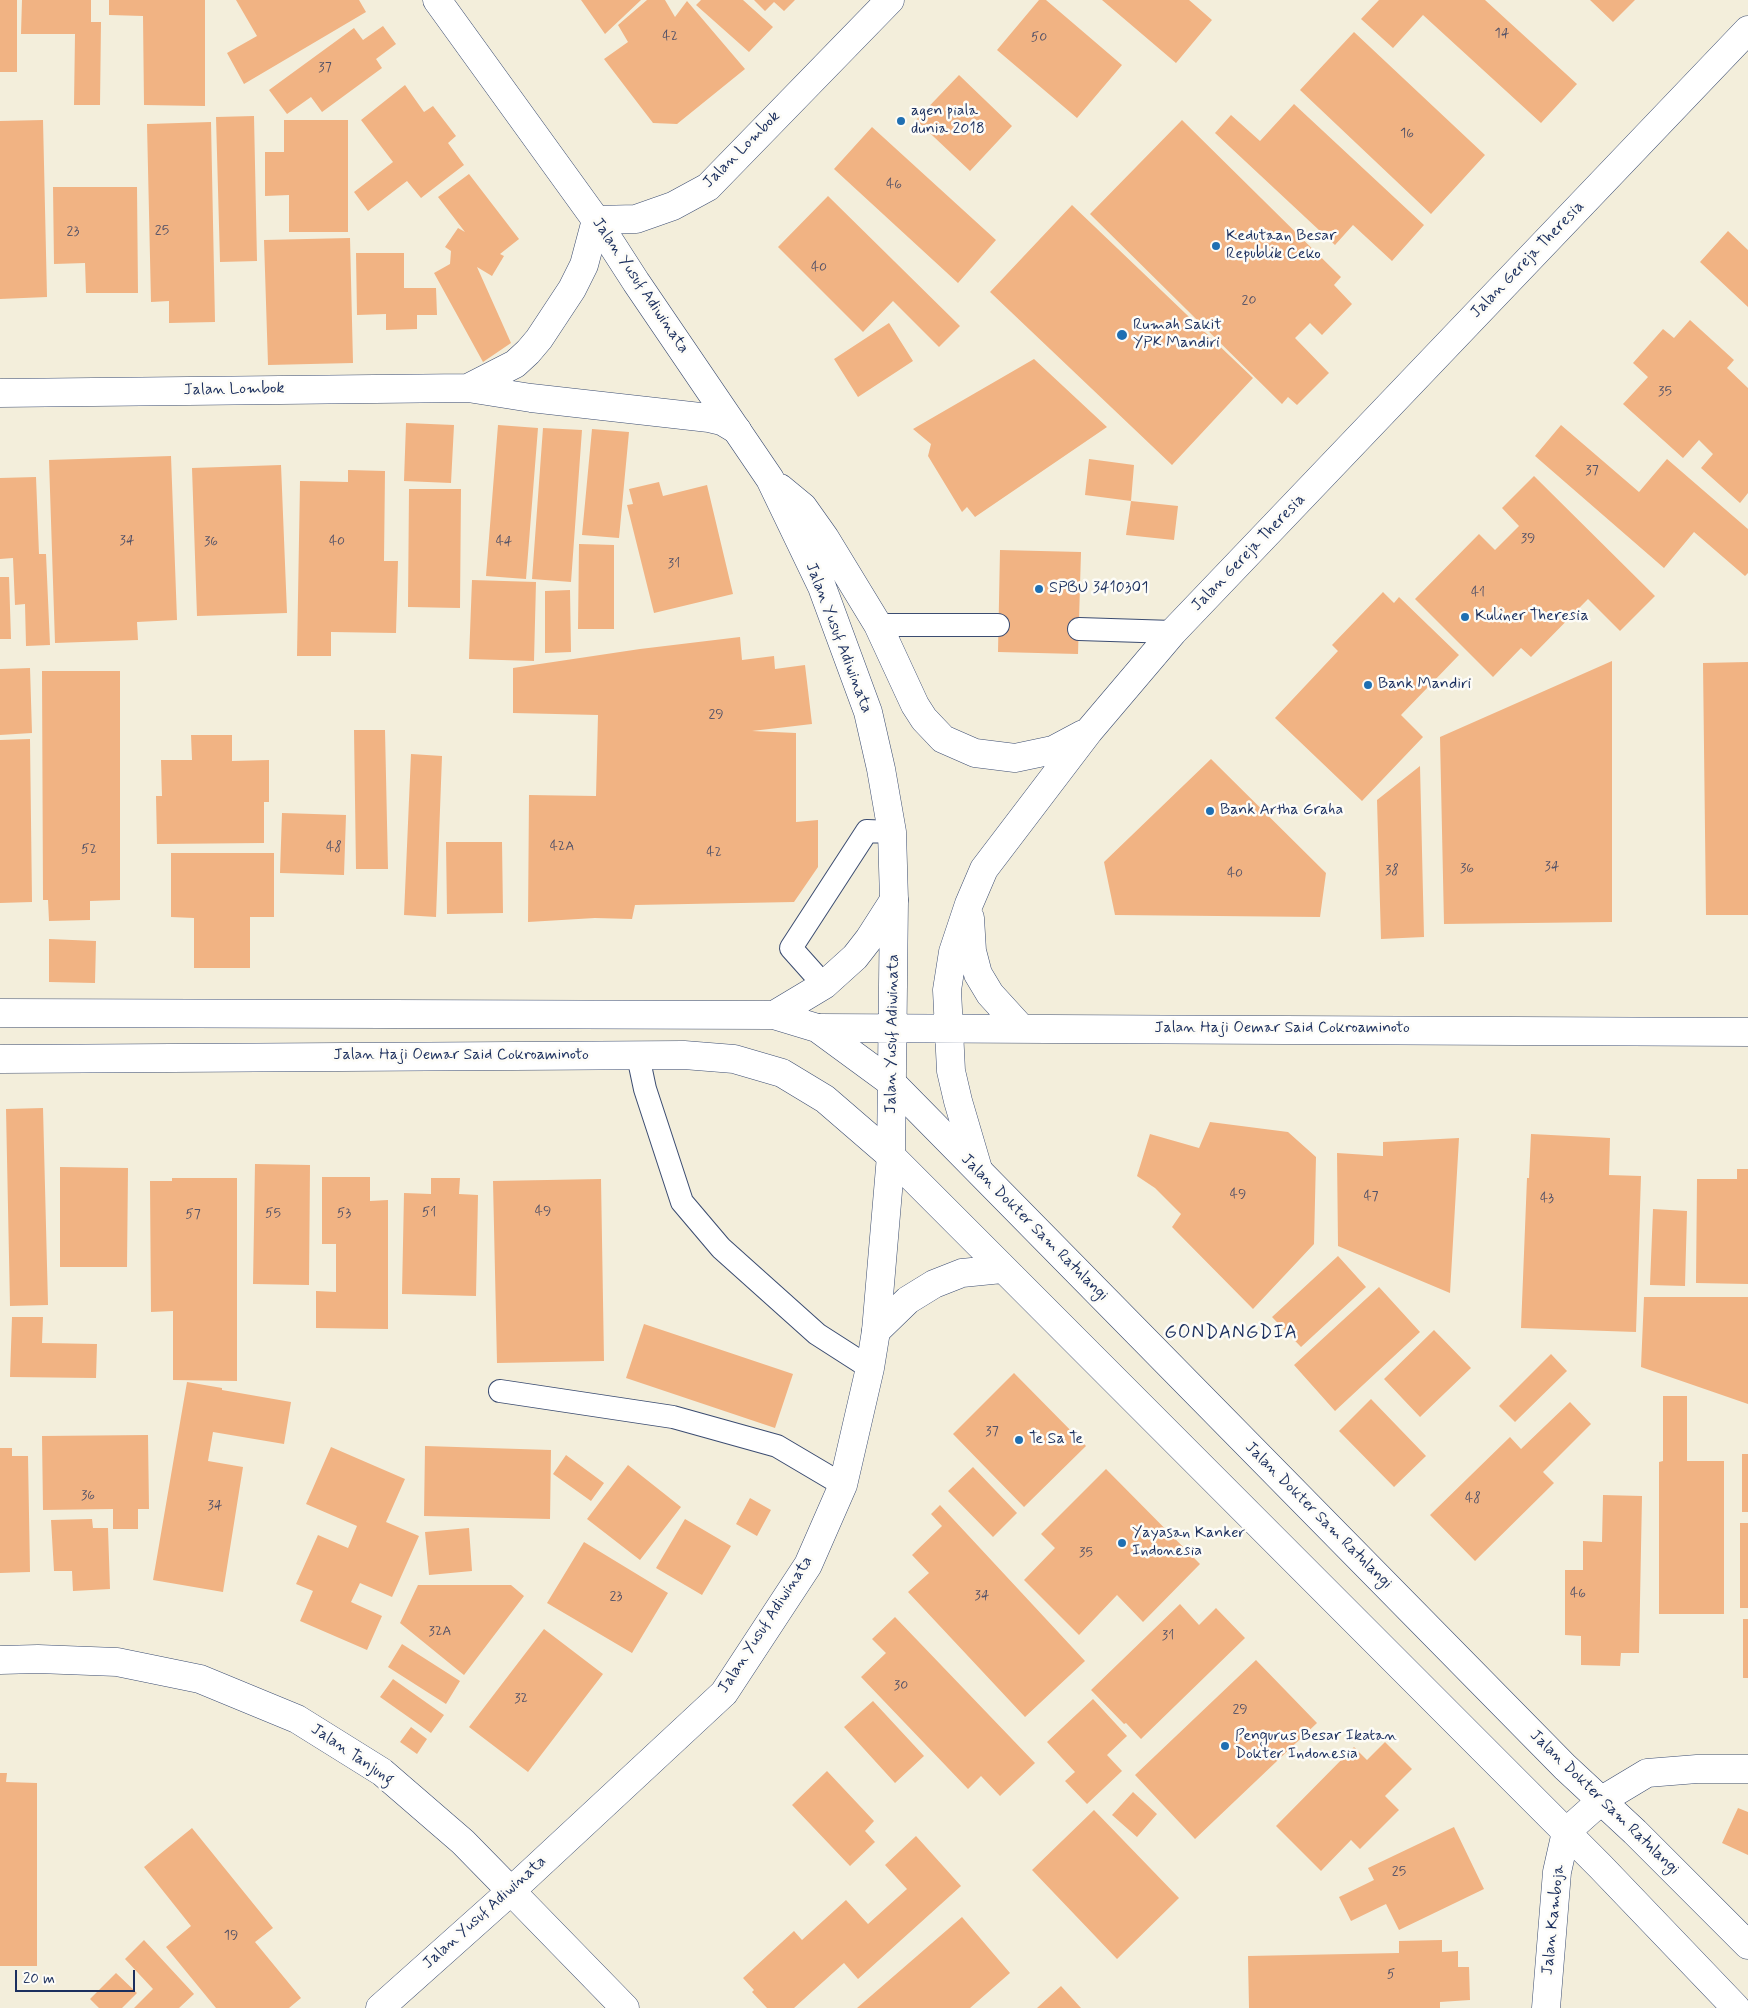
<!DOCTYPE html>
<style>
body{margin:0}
#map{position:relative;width:1748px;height:2008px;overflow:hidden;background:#f3eedb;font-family:Mynerve,sans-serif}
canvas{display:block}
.scale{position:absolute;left:15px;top:1970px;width:120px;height:22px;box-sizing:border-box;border:2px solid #1b2f5e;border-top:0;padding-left:6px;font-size:15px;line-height:18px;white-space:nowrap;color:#1b2f5e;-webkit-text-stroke:4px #fdfcf7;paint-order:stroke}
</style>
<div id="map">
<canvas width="1748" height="2008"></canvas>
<div class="scale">20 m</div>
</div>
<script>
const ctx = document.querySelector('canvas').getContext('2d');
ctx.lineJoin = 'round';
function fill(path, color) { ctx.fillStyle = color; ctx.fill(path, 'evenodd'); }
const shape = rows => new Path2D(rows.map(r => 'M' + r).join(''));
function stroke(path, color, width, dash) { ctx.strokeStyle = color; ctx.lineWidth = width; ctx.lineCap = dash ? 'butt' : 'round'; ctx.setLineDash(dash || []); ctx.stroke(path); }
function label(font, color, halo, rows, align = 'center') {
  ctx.font = font + ' Mynerve,sans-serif'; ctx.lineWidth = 5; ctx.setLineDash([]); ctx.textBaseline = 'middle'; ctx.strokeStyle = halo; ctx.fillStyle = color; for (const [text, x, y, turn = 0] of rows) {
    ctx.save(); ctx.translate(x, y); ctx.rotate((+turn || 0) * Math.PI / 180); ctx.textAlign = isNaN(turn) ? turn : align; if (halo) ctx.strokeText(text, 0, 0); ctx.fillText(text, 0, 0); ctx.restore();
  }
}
const building = shape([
 [0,0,17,0,17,72,0,72],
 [22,0,91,0,91,22,101,22,100,105,74,105,75,34,21,34],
 [109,0,205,0,205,106,144,105,143,16,109,15],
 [236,0,359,0,366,12,244,84,227,53,257,36],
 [581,0,641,0,605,34],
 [647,0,665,0,675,17,687,1,745,69,677,124,653,123,604,59,628,42,618,25],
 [701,0,743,0,773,27,749,52,696,5],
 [754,0,795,0,784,11,774,2,765,11],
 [1039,0,1046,0,1122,65,1077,118,997,50],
 [1102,0,1189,0,1212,20,1176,63],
 [1379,0,1485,0,1577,84,1541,123,1423,15,1393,48,1361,19],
 [1590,0,1635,0,1613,22],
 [383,26,396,44,376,59,382,68,322,112,311,97,287,114,269,90,354,28,363,40],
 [1354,32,1485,155,1431,214,1300,90],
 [959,75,1012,126,970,171,916,120],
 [405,85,424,112,433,106,456,136,448,143,464,165,421,198,407,181,368,211,354,192,393,162,361,120],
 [1294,104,1424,225,1392,261,1353,225,1335,245,1215,133,1231,115,1260,141],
 [254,116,257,261,220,262,216,117],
 [43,120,47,297,0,299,0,121],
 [284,120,348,120,348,232,289,232,289,195,265,196,265,152,284,152],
 [1182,120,1341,277,1334,285,1352,304,1322,335,1310,323,1295,338,1329,373,1297,405,1288,397,1282,404,1090,214],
 [211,122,215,322,169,323,169,301,151,302,147,124],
 [872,127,996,240,958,283,834,169],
 [469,174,519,239,500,254,504,256,492,276,477,267,511,343,483,362,434,273,450,264,451,251,445,247,458,228,465,232,438,197],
 [53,187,137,187,138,293,86,293,85,263,54,264],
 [828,196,960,326,939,347,893,301,863,332,778,247],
 [1072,205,1253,378,1172,465,990,292],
 [1728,231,1748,250,1748,307,1700,262],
 [350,238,353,363,268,365,264,240],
 [356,253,404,253,404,288,436,288,437,315,417,315,417,329,386,330,386,314,357,315],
 [1690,320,1734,360,1727,368,1748,388,1748,493,1740,503,1701,468,1713,454,1699,440,1683,458,1623,404,1648,377,1633,363,1663,329,1674,338],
 [889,323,913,361,858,397,834,359],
 [1034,359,1107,427,975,517,967,507,962,512,928,456,931,444,913,429],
 [406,423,454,425,451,483,404,481],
 [498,425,538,428,526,579,486,576],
 [1561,425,1639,492,1667,459,1748,529,1748,573,1745,576,1694,532,1664,568,1535,456],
 [543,428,582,430,571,582,532,579],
 [592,429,629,432,619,538,582,535],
 [171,456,177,620,137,622,138,640,55,643,49,460],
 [1089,459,1134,465,1131,501,1085,495],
 [281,465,287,613,197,616,192,468],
 [348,470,385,471,384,561,398,561,396,633,331,632,331,656,297,656,300,481,348,482],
 [1534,476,1655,596,1620,631,1588,599,1531,657,1521,648,1493,677,1415,599,1479,534,1495,550,1519,526,1502,508],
 [36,477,39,554,46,554,50,645,26,646,25,604,15,605,13,558,0,559,0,478],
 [659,482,663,496,707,485,733,594,654,613,627,505,633,504,629,489],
 [409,489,461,489,460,608,408,607],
 [1131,501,1178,506,1174,540,1126,535],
 [579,544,614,545,614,629,578,629],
 [1000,550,1081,552,1078,654,998,652],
 [0,577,9,577,11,639,0,639],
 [472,580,536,582,534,661,469,659],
 [570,590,571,652,545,653,545,591],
 [1383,592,1394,603,1399,597,1459,655,1401,715,1423,737,1362,801,1275,718,1338,651,1332,645],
 [740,637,742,660,774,656,775,669,805,665,812,724,752,731,796,733,796,822,818,820,818,867,794,902,635,905,632,919,595,918,528,922,529,795,596,796,598,715,513,713,513,668,640,649],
 [1612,661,1612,922,1444,924,1440,737],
 [1748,662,1748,915,1706,915,1703,663],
 [30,668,32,733,0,735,0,669],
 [42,671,120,671,120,900,90,901,90,920,49,921,48,900,43,900],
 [354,730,385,730,388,869,356,869],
 [191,735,232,735,232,761,269,760,269,802,264,802,264,843,157,844,156,796,162,796,161,760,192,760],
 [30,739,32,902,0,903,0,740],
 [411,754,442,756,436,917,404,915],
 [1211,759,1326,873,1320,917,1115,915,1104,862],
 [1420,766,1424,937,1381,939,1377,800],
 [282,813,346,815,344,875,280,873],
 [446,842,502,842,503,913,447,914],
 [171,853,274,853,274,917,250,917,250,968,194,968,194,918,171,917],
 [49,939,96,941,95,983,49,982],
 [43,1108,48,1305,10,1306,6,1109],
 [1210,1122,1288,1132,1316,1157,1314,1244,1253,1309,1172,1227,1181,1214,1155,1188,1137,1176,1150,1134,1199,1148],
 [1531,1134,1610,1138,1609,1175,1641,1176,1636,1332,1521,1328,1527,1178,1529,1178],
 [1459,1138,1450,1293,1338,1246,1337,1153,1383,1156,1383,1142],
 [255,1164,310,1165,309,1285,253,1284],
 [60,1167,128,1168,127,1267,60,1267],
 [1737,1169,1748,1169,1748,1284,1696,1283,1697,1179,1737,1179],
 [322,1177,370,1177,370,1201,388,1200,388,1329,316,1328,316,1291,336,1292,336,1244,322,1244],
 [172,1178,237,1178,237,1381,173,1380,173,1311,151,1312,150,1181,172,1181],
 [431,1178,460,1178,459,1194,478,1195,476,1296,402,1294,404,1193,431,1194],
 [601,1179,604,1361,497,1363,493,1181],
 [1653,1209,1687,1211,1685,1286,1650,1285],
 [1338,1256,1366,1287,1301,1347,1272,1317],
 [1379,1287,1420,1332,1335,1411,1294,1365],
 [1644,1297,1748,1297,1748,1404,1641,1367],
 [12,1317,43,1317,42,1343,97,1344,96,1378,10,1377],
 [644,1324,793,1374,775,1428,626,1378],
 [1434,1330,1471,1368,1420,1417,1384,1379],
 [1551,1354,1567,1371,1515,1422,1499,1406],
 [1014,1373,1086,1446,1024,1507,953,1434],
 [187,1382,222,1388,222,1390,291,1402,284,1444,213,1432,208,1461,243,1467,223,1592,153,1580],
 [1663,1396,1687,1396,1687,1461,1724,1461,1724,1614,1659,1614,1659,1462,1663,1461],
 [1371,1399,1426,1456,1394,1487,1339,1431],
 [1570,1402,1591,1424,1543,1472,1554,1483,1475,1561,1430,1515,1510,1437,1521,1449],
 [148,1435,149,1509,138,1509,138,1529,113,1529,113,1509,43,1510,42,1436],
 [425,1446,551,1450,550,1519,424,1516],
 [331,1447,405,1479,386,1522,419,1536,392,1597,360,1583,351,1602,382,1616,367,1650,300,1621,313,1591,296,1584,318,1535,348,1548,357,1526,306,1504],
 [0,1448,12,1448,12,1456,28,1456,30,1572,0,1573],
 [1742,1454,1748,1454,1748,1512,1742,1512],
 [566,1455,604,1483,591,1501,553,1474],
 [628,1465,681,1507,640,1560,587,1519],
 [973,1467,1017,1513,993,1537,948,1491],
 [1106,1469,1200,1564,1143,1622,1117,1595,1079,1635,1024,1580,1055,1548,1041,1534],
 [1603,1495,1642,1496,1639,1653,1621,1653,1620,1666,1581,1665,1581,1636,1565,1635,1565,1570,1583,1570,1583,1541,1602,1542],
 [750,1498,771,1510,757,1536,736,1524],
 [940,1505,1085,1661,1025,1717,908,1592,929,1573,912,1555,942,1526,931,1514],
 [92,1519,93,1528,108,1528,110,1589,73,1591,72,1571,54,1571,51,1520],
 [685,1519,731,1546,702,1595,656,1568],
 [1740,1523,1748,1523,1748,1608,1740,1608],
 [469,1528,472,1571,429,1575,425,1532],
 [584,1542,668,1593,632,1653,547,1603],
 [418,1585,511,1585,524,1596,464,1675,400,1623],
 [1180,1604,1199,1625,1216,1608,1245,1638,1141,1739,1126,1723,1124,1724,1091,1690],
 [895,1617,1035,1763,1000,1796,981,1776,968,1789,861,1677,886,1653,872,1639],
 [1743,1619,1748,1619,1748,1678,1743,1678],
 [544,1629,603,1674,528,1772,469,1727],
 [402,1644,460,1681,446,1704,388,1667],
 [1256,1660,1317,1723,1195,1839,1135,1775],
 [393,1679,444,1715,431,1733,380,1697],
 [1093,1699,1127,1736,1107,1755,1122,1771,1087,1804,1065,1781,1075,1772,1047,1742],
 [873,1701,924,1756,895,1783,844,1727],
 [411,1727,427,1739,417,1754,400,1742],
 [1385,1742,1412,1769,1385,1796,1399,1810,1360,1849,1351,1840,1321,1871,1276,1826,1354,1747,1367,1760],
 [827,1771,874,1821,865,1831,875,1842,850,1866,792,1805],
 [0,1773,7,1773,6,1782,37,1783,37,1966,0,1966],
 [1133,1792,1157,1814,1137,1837,1112,1815],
 [1738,1808,1748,1812,1748,1855,1722,1843],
 [1094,1810,1179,1898,1117,1959,1032,1870],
 [1454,1827,1484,1889,1399,1930,1386,1904,1351,1921,1339,1897,1374,1880,1368,1868],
 [192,1828,273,1928,255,1942,301,1998,289,2008,216,2008,166,1947,191,1926,144,1867],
 [916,1836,961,1886,858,1979,844,1963,794,2008,767,2008,752,1992,754,1990,743,1978,794,1931,802,1940,846,1900,868,1924,907,1889,885,1865],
 [962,1917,1010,1973,970,2008,857,2008],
 [144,1940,194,1994,179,2008,134,2008,153,1989,125,1959],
 [1442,1940,1442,1952,1458,1951,1458,1967,1469,1967,1470,2000,1440,2002,1440,2008,1249,2008,1248,1956,1399,1953,1399,1941],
 [116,1973,137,1993,122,2008,99,2008,90,1999],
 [1061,1986,1081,2008,1037,2008]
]);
const service = shape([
 [878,625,998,625],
 [1079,629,1173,632],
 [824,985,791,948,867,831,892,832],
 [638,1056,645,1089,682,1202,721,1248,817,1334,870,1368],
 [500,1391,673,1417,777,1446,843,1485]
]);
const minor = shape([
 [468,388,515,364,528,352,539,339,572,289,584,265,596,220,636,219,673,206,708,187,890,0],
 [0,393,468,388,531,398,709,418,722,421,737,430],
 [380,2008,511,1891,625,2008],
 [1546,2008,1557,1872,1566,1832]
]);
const tertiary = shape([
 [780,488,803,507,825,538,878,625,915,705,924,719,943,739,975,753,1015,758,1053,750,1083,734],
 [970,918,972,951,978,974,990,994,1021,1028],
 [817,1028,1748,1032],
 [978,1169,958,1101,951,1071,947,990,953,952,969,904,984,869,1089,731,1173,632,1748,30],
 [0,1660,38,1659,117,1662,200,1679,297,1719,382,1772,463,1842,511,1891,724,1693,808,1565,843,1485,870,1368,876,1331,891,1156,894,900,892,832,881,769,868,712,822,587,770,479,636,282,596,220,437,0],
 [1566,1832,1602,1800,1647,1773,1697,1769,1748,1769]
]);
const primary = shape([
 [0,1013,774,1015,817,1028,892,1083,1565,1767,1635,1832,1748,1945],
 [774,1015,824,985,855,957,869,939,894,900],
 [0,1059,684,1055,734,1059,782,1073,825,1099,891,1156,1600,1866,1736,2008],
 [876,1331,908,1300,934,1284,962,1273,1002,1269]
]);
const markers = [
 [901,121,5,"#1f6fb2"],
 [1216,246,5,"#1f6fb2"],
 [1122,335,6,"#1f6fb2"],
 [1039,589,5,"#1f6fb2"],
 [1465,617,5,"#1f6fb2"],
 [1368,685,5,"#1f6fb2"],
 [1210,811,5,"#1f6fb2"],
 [1019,1440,5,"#1f6fb2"],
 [1122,1543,5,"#1f6fb2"],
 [1225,1746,5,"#1f6fb2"]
];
const numberNames = [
 ["14",1502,34],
 ["42",670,37],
 ["50",1039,38],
 ["37",325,68],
 ["16",1407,134],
 ["46",894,185],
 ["25",162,231],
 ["23",73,232],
 ["40",819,268],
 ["20",1249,301],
 ["35",1665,392],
 ["37",1592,471],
 ["39",1528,539],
 ["34",127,541],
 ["36",211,542],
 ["40",337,542],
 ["44",504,542],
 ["31",674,564],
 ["41",1478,593],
 ["29",716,715],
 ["42A",562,847],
 ["48",334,848],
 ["52",89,850],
 ["42",714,853],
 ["34",1552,867],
 ["36",1467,869],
 ["38",1392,871],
 ["40",1235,874],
 ["49",1238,1195],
 ["47",1371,1197],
 ["43",1547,1199],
 ["49",543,1212],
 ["51",429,1213],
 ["55",273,1214],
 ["53",344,1214],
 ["57",193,1215],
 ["37",992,1432],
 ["36",88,1496],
 ["48",1473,1499],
 ["34",215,1506],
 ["35",1086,1553],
 ["46",1578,1594],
 ["34",982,1596],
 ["23",616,1597],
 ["32A",440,1632],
 ["31",1168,1636],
 ["30",901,1686],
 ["32",521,1699],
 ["29",1240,1710],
 ["25",1399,1872],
 ["19",231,1936],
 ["5",1391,1975]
];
const poiNames = [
 ["agen piala",911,112],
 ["dunia 2018",911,130],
 ["Kedutaan Besar",1226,237],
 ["Republik Ceko",1226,255],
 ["Rumah Sakit",1133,326],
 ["YPK Mandiri",1133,344],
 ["SPBU 3410301",1049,589],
 ["Kuliner Theresia",1475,617],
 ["Bank Mandiri",1378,685],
 ["Bank Artha Graha",1220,811],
 ["Te Sa Te",1029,1440],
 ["Yayasan Kanker",1132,1534],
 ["Indonesia",1132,1552],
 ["Pengurus Besar Ikatan",1235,1737],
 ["Dokter Indonesia",1235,1755]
];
const streetNames = [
 ["Jalan Lombok",742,150,-45],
 ["Jalan Gereja Theresia",1528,260,-46],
 ["Jalan Yusuf Adiwinata",640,286,56],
 ["Jalan Lombok",234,390,-1],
 ["Jalan Gereja Theresia",1249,553,-46],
 ["Jalan Yusuf Adiwinata",838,638,69],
 ["Jalan Haji Oemar Said Cokroaminoto",1282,1029],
 ["Jalan Yusuf Adiwinata",893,1034,-89],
 ["Jalan Haji Oemar Said Cokroaminoto",461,1056],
 ["Jalan Dokter Sam Ratulangi",1034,1228,45],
 ["Jalan Dokter Sam Ratulangi",1318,1516,45],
 ["Jalan Yusuf Adiwinata",766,1625,-57],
 ["Jalan Tanjung",352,1755,34],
 ["Jalan Dokter Sam Ratulangi",1604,1803,44],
 ["Jalan Yusuf Adiwinata",485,1913,-42],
 ["Jalan Kamboja",1554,1920,-84]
];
const quarterNames = [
 ["GONDANGDIA",1231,1334]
];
fill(building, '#f1b383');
stroke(service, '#3b4c71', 24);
stroke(minor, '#3b4c71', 29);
stroke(tertiary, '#3b4c71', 29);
stroke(primary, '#3b4c71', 29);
stroke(service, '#fff', 22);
stroke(minor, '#fff', 28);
stroke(tertiary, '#fff', 28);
stroke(primary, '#fff', 28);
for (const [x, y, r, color] of markers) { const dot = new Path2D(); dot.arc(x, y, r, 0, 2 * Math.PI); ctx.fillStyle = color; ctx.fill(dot); stroke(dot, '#fdfcf7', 2); }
label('14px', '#505067', null, numberNames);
label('16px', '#1b2f5e', '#fdfcf7', poiNames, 'left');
label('16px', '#1b2f5e', '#fdfcf7', streetNames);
ctx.letterSpacing = '1px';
label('19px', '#1b2f5e', '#fdfcf7', quarterNames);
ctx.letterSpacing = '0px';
</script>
